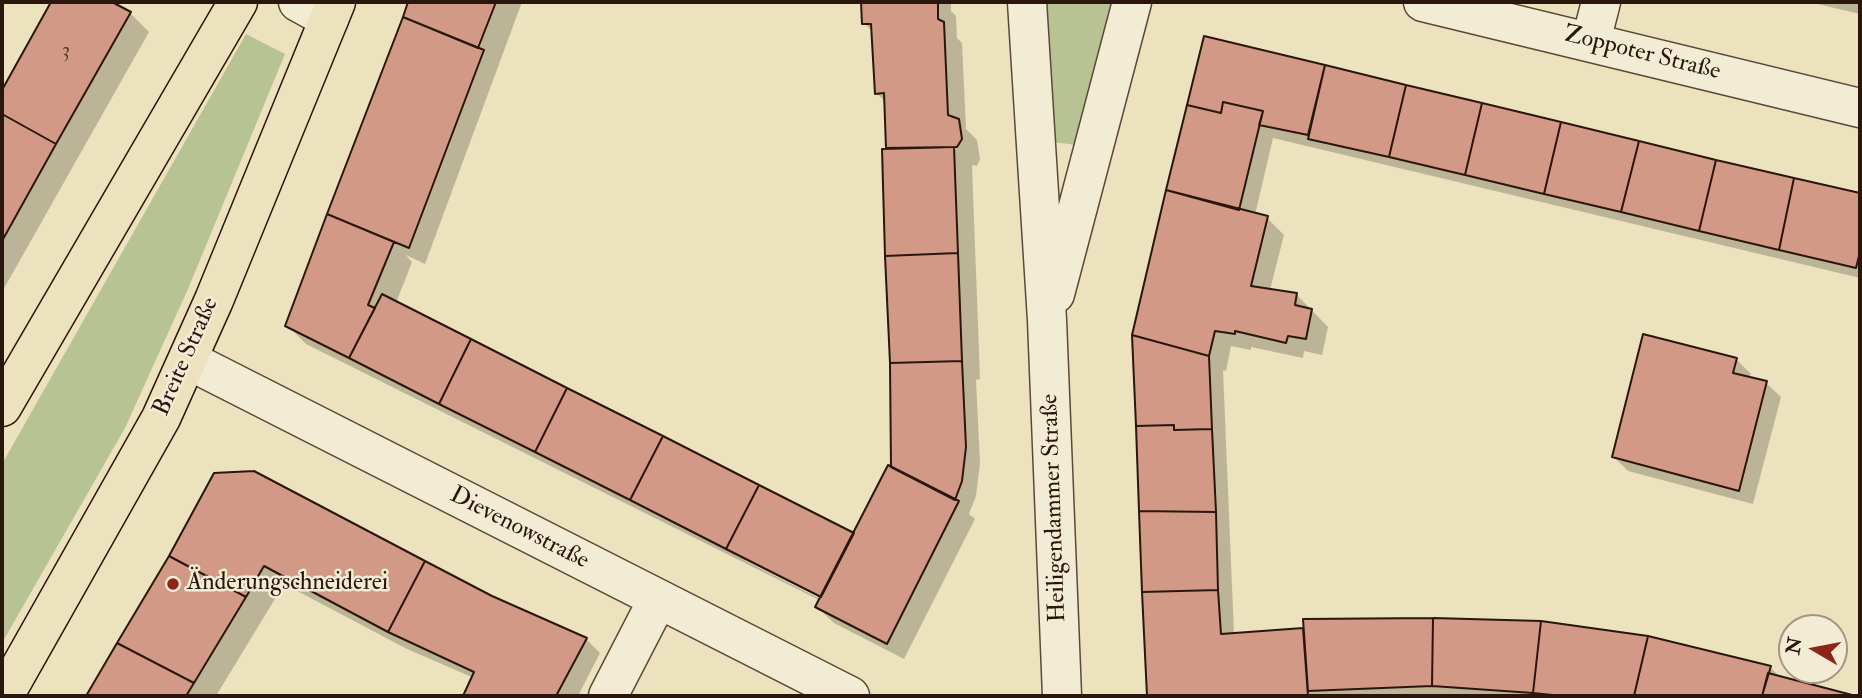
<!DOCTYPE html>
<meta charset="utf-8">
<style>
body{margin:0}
#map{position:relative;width:1862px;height:698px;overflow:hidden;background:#ece2bd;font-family:"IM FELL Double Pica",serif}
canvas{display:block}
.frame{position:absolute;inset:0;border:4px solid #2a160d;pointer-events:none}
.north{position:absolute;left:1778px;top:614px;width:70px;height:70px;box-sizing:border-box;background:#f3ecd4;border:2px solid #a39684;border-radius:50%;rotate:280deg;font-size:19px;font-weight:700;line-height:28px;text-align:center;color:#2a160d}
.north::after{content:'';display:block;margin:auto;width:24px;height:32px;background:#8f2418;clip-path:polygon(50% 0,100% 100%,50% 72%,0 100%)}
</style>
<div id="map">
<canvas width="1862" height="698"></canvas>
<div class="frame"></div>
<div class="north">N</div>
</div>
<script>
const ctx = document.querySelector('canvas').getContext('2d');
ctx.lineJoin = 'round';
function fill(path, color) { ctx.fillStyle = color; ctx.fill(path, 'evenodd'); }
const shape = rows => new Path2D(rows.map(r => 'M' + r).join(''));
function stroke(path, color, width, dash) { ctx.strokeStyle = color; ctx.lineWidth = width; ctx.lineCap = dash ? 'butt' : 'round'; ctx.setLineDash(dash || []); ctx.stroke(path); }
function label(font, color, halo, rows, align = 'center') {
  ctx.font = font + ' "IM FELL Double Pica",serif'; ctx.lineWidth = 5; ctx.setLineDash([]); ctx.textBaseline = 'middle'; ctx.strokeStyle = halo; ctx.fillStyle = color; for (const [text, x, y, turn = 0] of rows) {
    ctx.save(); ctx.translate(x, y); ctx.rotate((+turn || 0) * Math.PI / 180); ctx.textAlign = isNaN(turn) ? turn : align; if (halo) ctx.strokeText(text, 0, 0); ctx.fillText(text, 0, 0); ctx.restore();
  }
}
const green = shape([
 [1040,2,1119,2,1084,146,1045,141],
 [246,34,285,54,188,289,125,428,2,643,2,464]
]);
const shadow = shape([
 [52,2,109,2,130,13,149,32,2,292,2,92],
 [410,2,522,2,425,264,406,255,412,262,396,303,854,535,893,470,886,102,876,93,873,32,864,23,863,5,857,2,951,2,951,11,956,16,957,38,962,43,966,129,977,140,980,159,977,166,972,165,980,379,976,380,980,463,976,496,969,514,975,519,904,659,834,623,817,607,821,601,306,344,287,325,334,218,329,213],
 [746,557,829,599,828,603,746,561],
 [1809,2,1860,2,1860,14],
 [1205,38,1860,195,1860,278,1273,138,1255,215,1267,218,1284,235,1270,290,1297,295,1328,327,1322,355,1304,351,1303,358,1251,347,1251,350,1231,346,1226,371,1223,370,1234,634,1305,629,1770,667,1781,678,1849,696,1149,696,1133,337],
 [1736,359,1751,374,1749,378,1766,383,1781,397,1753,504,1628,471,1614,457],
 [215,475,586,639,600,653,578,696,465,696,474,678,407,649,284,584,216,696,88,696]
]);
const building = shape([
 [51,2,112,2,131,12,56,144,2,114,2,90,51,2],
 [408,2,496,2,478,48,403,17,408,2],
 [861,2,938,2,938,19,944,22,948,115,959,119,962,139,957,147,886,148,884,93,875,94,871,24,862,24,861,2],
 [403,17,484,50,409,248,327,214,403,17],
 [1204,36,1325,65,1308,135,1259,125,1263,111,1223,102,1221,113,1187,105,1204,36],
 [1325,65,1406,85,1389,157,1308,139,1325,65],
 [1406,85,1482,103,1465,175,1389,157,1406,85],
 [1223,102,1263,111,1239,210,1166,190,1187,105,1221,113,1223,102],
 [1482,103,1561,122,1544,194,1465,175,1482,103],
 [2,114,56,144,2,241,2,114],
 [1561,122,1639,141,1621,212,1544,194,1561,122],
 [1639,141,1716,160,1699,231,1621,212,1639,141],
 [954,147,958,253,885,256,882,149,954,147],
 [1716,160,1794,178,1779,250,1699,231,1716,160],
 [1794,178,1860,193,1860,252,1856,268,1779,250,1794,178],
 [1166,190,1268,216,1251,286,1297,293,1295,305,1312,309,1306,339,1288,336,1286,343,1235,331,1235,334,1215,331,1209,356,1132,335,1166,190],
 [327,214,394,242,368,305,375,308,349,358,285,326,327,214],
 [958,253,962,361,890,363,885,256,958,253],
 [382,294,471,339,439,404,349,358,382,294],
 [1643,334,1737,358,1733,373,1767,381,1739,491,1612,457,1643,334],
 [1132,335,1209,356,1212,429,1174,430,1174,425,1136,426,1132,335],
 [471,339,567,388,535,452,439,404,471,339],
 [962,361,966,447,962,481,955,500,891,467,890,363,962,361],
 [567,388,663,436,630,500,535,452,567,388],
 [1174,425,1174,430,1212,429,1216,512,1139,511,1136,426,1174,425],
 [663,436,759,485,726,549,630,500,663,436],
 [888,465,959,501,887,644,815,607,888,465],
 [254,471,425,561,388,632,264,566,246,597,169,556,214,473,254,471],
 [759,485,854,533,821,597,726,549,759,485],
 [1139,511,1216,512,1218,590,1142,592,1139,511],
 [169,556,246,597,194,683,117,643,169,556],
 [425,561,492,596,587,638,556,696,463,696,474,672,388,632,425,561],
 [1218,590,1221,634,1303,628,1308,696,1147,696,1142,592,1218,590],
 [1433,618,1541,621,1533,693,1432,686,1433,618],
 [1433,618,1432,686,1308,691,1303,619,1433,618],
 [1541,621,1648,636,1634,696,1562,696,1533,693,1541,621],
 [1648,636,1771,666,1762,696,1634,696,1648,636],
 [117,643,194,683,186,696,86,696,117,643],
 [1768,673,1856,696,1762,696,1768,673]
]);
const minor = shape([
 [298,2,329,19],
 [1027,2,1047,320,1062,696],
 [1423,2,1860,108],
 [1591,41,1601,2],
 [1055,294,1132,2],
 [188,360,850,696],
 [608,696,658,599]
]);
const major = shape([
 [2,407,238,2],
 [4,696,161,418,214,300,336,2]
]);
const markers = [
 [173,584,7,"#8f2418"]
];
const numberNames = [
 ["3",66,51]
];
const streetNames = [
 ["Zoppoter Straße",1642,54,14],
 ["Breite Straße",187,357,-66],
 ["Heiligendammer Straße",1055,508,-92],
 ["Dievenowstraße",519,529,27]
];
const poiNames = [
 ["Änderungschneiderei",187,584]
];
fill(green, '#b7c392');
fill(shadow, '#0003');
fill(building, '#d29986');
stroke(building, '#2a160d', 2);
stroke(minor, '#5a4939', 41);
stroke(major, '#2a160d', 41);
stroke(minor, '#f3ecd4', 38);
stroke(major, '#ece2bd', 38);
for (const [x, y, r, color] of markers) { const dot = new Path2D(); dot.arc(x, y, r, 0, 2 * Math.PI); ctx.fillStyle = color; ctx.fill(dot); stroke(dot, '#f3ecd4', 2.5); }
label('21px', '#54372b', null, numberNames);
label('24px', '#2a160d', '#f3ecd4', streetNames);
label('24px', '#2a160d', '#f3ecd4', poiNames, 'left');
</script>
